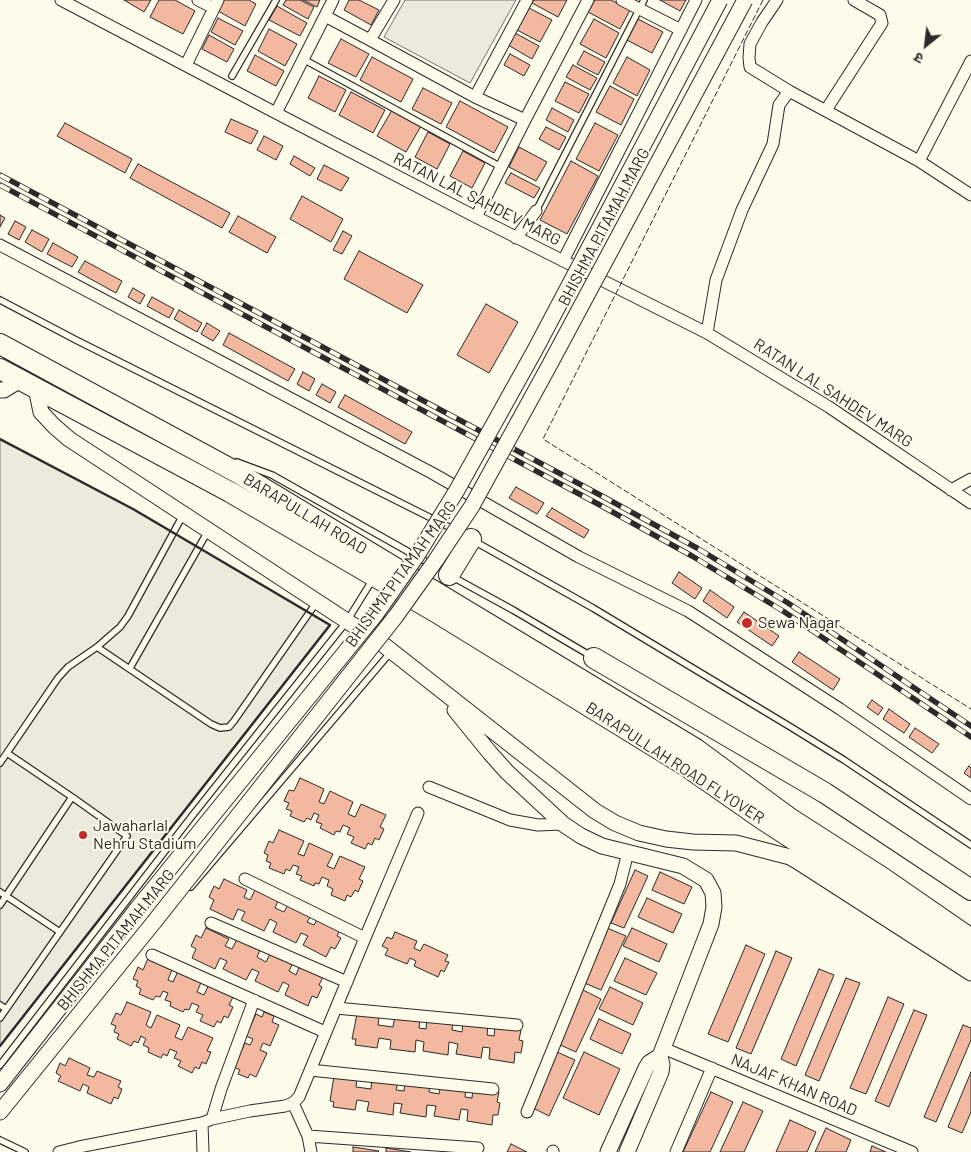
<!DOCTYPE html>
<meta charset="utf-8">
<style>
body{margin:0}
#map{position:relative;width:971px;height:1152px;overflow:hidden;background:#fdfbea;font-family:Barlow,"Noto Sans Devanagari",sans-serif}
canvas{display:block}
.north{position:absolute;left:901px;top:20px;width:50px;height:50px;-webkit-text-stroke:4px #fdfbea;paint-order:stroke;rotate:209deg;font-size:14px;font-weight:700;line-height:20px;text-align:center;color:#2b2b2b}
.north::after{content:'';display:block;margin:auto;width:18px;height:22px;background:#2b2b2b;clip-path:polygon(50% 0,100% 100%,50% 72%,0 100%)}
</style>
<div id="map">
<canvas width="971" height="1152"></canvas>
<div class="north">उ</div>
</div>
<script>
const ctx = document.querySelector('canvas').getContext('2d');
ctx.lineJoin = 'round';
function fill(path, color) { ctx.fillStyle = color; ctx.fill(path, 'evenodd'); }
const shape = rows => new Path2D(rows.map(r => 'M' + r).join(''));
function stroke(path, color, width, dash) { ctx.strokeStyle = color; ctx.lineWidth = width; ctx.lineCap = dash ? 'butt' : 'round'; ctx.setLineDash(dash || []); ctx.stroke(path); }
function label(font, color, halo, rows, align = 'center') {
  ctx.font = font + ' Barlow,sans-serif'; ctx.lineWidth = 4; ctx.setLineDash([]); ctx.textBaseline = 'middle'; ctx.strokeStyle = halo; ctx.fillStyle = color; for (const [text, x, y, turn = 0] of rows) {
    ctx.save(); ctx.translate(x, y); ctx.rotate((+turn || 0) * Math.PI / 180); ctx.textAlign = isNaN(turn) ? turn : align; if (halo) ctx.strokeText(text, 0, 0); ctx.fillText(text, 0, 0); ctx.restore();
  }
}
const green = shape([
 [405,0,516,0,470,83,384,37,405,0],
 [0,439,133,509,330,625,0,1046,0,439]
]);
const building = shape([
 [124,0,151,0,144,12,124,0],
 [159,0,175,0,195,11,183,34,150,17,159,0],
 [224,0,249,0,256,4,245,26,218,11,224,0],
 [286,0,300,0,314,7,308,19,283,5,286,0],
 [303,0,320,0,317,7,303,0],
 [349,0,359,0,379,10,371,25,344,10,349,0],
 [534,0,567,0,558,17,532,3,534,0],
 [595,0,611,0,630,10,620,29,588,12,595,0],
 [660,0,686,0,680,11,660,0],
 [277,6,307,23,300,36,269,20,277,6],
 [529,8,552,20,540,42,517,30,529,8],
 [218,18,243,31,235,45,211,32,218,18],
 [636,18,663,32,652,53,625,39,636,18],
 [594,19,619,33,606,58,580,44,594,19],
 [269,29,297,44,285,66,258,51,269,29],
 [515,33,539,46,532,59,508,45,515,33],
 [209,35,234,49,227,62,202,49,209,35],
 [341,39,369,54,356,77,328,63,341,39],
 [584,51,605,62,598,75,577,64,584,51],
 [510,54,530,65,524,76,504,65,510,54],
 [255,55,284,71,276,86,247,71,255,55],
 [372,57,413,79,401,102,360,80,372,57],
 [627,57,650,70,637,96,613,83,627,57],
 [573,65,597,78,590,90,566,77,573,65],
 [319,76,346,90,335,112,308,98,319,76],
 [565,82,589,94,579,113,555,101,565,82],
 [610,86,634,99,621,125,596,112,610,86],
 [423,88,452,103,441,124,412,109,423,88],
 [351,92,385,110,373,133,339,115,351,92],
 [460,101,508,127,494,153,446,127,460,101],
 [552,108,574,120,568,132,546,120,552,108],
 [392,110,421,126,406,152,377,136,392,110],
 [231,119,258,131,251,144,225,132,231,119],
 [65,123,132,159,125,173,57,136,65,123],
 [595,123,618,135,599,171,576,159,595,123],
 [546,127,566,137,559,150,539,139,546,127],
 [428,132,450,144,437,169,415,157,428,132],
 [264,136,283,146,276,160,257,150,264,136],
 [519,147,547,162,536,181,509,167,519,147],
 [463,151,485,163,472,188,450,176,463,151],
 [294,156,315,168,310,176,290,164,294,156],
 [571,161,598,176,567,234,540,220,571,161],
 [138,164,230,213,222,228,130,178,138,164],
 [324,165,349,178,341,191,317,179,324,165],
 [511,173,540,188,534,198,505,183,511,173],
 [302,196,343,219,331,242,290,219,302,196],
 [0,215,5,218,0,227,0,215],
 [238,216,276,237,267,253,229,232,238,216],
 [15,221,26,227,19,240,8,234,15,221],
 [32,230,49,239,42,252,25,242,32,230],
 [343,231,352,236,342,254,333,250,343,231],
 [53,243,78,257,72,267,47,254,53,243],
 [359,251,423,285,407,313,344,279,359,251],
 [85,261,122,281,116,293,78,272,85,261],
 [133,288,145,295,140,304,128,297,133,288],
 [152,297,174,309,169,318,147,306,152,297],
 [486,304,518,322,489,373,457,355,486,304],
 [179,310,202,323,197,332,174,319,179,310],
 [207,323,220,331,213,341,201,334,207,323],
 [229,333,295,369,288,381,223,345,229,333],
 [303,372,315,379,309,391,297,384,303,372],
 [322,384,336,392,330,403,316,395,322,384],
 [345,395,412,432,405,444,338,407,345,395],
 [516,487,544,503,537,514,509,498,516,487],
 [552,508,589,530,584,538,546,516,552,508],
 [679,572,702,588,695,599,672,583,679,572],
 [710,590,734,607,727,618,703,601,710,590],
 [744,612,779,636,772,646,737,622,744,612],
 [799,652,840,679,833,690,792,662,799,652],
 [872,700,883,708,878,715,867,707,872,700],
 [889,709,910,724,904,733,883,719,889,709],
 [915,728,939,744,932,753,909,737,915,728],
 [969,766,971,768,971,778,964,773,969,766],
 [300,778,324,789,319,802,324,804,330,791,353,802,348,814,355,817,361,804,386,815,380,827,384,829,379,840,375,838,372,845,368,843,365,849,351,843,354,837,347,834,350,828,343,825,340,832,336,831,334,835,320,828,322,824,316,822,319,815,314,813,311,820,307,818,304,822,290,816,292,811,286,809,289,803,284,801,289,790,294,791,300,778],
 [279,830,304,841,298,854,304,856,309,843,333,854,327,866,334,869,340,856,365,867,359,879,363,881,358,892,355,890,351,897,347,895,345,901,331,895,333,889,327,886,329,880,322,877,319,884,315,883,314,886,300,880,302,876,296,874,299,867,293,865,290,871,286,869,284,874,269,868,271,863,266,861,268,855,264,853,269,841,273,843,279,830],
 [635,870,648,876,624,928,611,923,635,870],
 [660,872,692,887,684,904,652,890,660,872],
 [224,879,247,890,244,897,250,900,255,890,278,901,275,908,284,912,289,903,312,914,307,922,314,925,319,916,341,928,337,936,341,938,335,949,331,947,326,957,303,945,308,936,301,933,296,943,273,932,277,923,270,919,264,931,241,920,245,912,238,909,233,920,210,909,214,900,209,897,214,886,219,889,224,879],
 [647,898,682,914,673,933,638,917,647,898],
 [206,928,229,939,225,946,232,949,237,939,260,950,257,957,266,962,271,952,293,963,289,971,296,975,300,965,323,977,319,985,322,987,317,998,312,996,308,1006,285,995,289,985,283,982,278,992,255,981,259,972,252,969,246,980,223,969,227,961,220,958,215,969,192,958,196,949,191,946,196,935,201,938,206,928],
 [607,928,626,936,601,990,582,982,607,928],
 [632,928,667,944,659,962,623,946,632,928],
 [395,932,417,941,414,948,420,951,424,944,448,955,445,961,449,962,444,972,441,970,438,977,414,966,416,961,410,958,407,964,385,955,388,949,382,946,387,937,392,939,395,932],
 [746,945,765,954,728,1042,708,1034,746,945],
 [776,951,792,958,751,1054,736,1048,776,951],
 [149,956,173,967,168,980,173,982,179,969,202,980,197,992,204,995,210,982,235,993,229,1005,233,1007,228,1018,224,1016,221,1023,217,1021,214,1027,200,1021,203,1015,196,1012,199,1006,192,1003,189,1010,185,1009,183,1012,170,1006,171,1002,165,1000,168,993,163,991,160,997,156,996,153,1000,139,994,141,989,136,986,138,981,133,979,138,967,143,970,149,956],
 [625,958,657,973,646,995,614,981,625,958],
 [819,969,834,975,796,1066,781,1059,819,969],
 [846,978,860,983,819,1081,805,1075,846,978],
 [610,987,643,1003,633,1025,599,1009,610,987],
 [583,990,601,999,576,1052,558,1044,583,990],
 [888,997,904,1004,866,1094,850,1088,888,997],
 [127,1002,151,1012,146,1025,151,1028,157,1015,180,1025,175,1037,182,1040,188,1027,213,1038,207,1051,211,1052,206,1064,202,1062,199,1069,195,1067,192,1073,178,1066,181,1061,174,1058,177,1052,170,1049,167,1056,163,1054,161,1058,148,1052,149,1048,143,1045,146,1039,141,1036,138,1043,134,1041,131,1046,117,1039,119,1034,114,1032,116,1026,111,1024,116,1013,121,1015,127,1002],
 [914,1010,927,1015,889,1107,875,1101,914,1010],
 [264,1012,274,1016,272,1022,279,1025,270,1046,263,1043,260,1050,267,1053,256,1077,250,1074,248,1078,238,1074,240,1070,234,1067,245,1043,250,1045,253,1039,246,1036,256,1014,262,1017,264,1012],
 [357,1014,379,1017,378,1025,393,1027,395,1016,420,1020,419,1028,426,1029,427,1019,453,1022,452,1030,462,1032,463,1022,488,1025,487,1035,494,1036,495,1027,521,1030,519,1040,523,1041,521,1053,515,1052,514,1063,489,1059,490,1048,483,1047,481,1058,456,1054,458,1044,449,1042,448,1055,423,1051,424,1042,416,1040,415,1052,390,1049,391,1040,379,1038,377,1048,355,1045,356,1039,352,1039,357,1014],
 [599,1019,631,1034,622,1054,590,1039,599,1019],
 [963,1025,971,1028,971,1040,936,1122,924,1117,963,1025],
 [557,1052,575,1060,549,1116,531,1107,557,1052],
 [584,1052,620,1069,599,1115,563,1098,584,1052],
 [69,1058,90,1068,87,1075,94,1077,97,1071,121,1081,118,1087,122,1089,118,1099,114,1097,111,1104,87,1093,89,1087,83,1084,80,1091,58,1081,61,1076,56,1073,60,1063,65,1066,69,1058],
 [971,1072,971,1112,962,1133,948,1127,971,1072],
 [334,1076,357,1079,356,1087,371,1089,372,1078,398,1082,396,1090,404,1091,405,1081,430,1084,429,1092,439,1094,441,1084,466,1087,465,1097,472,1098,473,1089,499,1092,497,1102,500,1103,498,1115,493,1115,492,1125,467,1121,468,1110,461,1109,459,1120,434,1116,436,1106,427,1105,426,1117,400,1113,402,1104,394,1103,393,1115,367,1111,369,1102,357,1100,355,1110,333,1107,334,1102,330,1101,334,1076],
 [711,1092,733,1102,710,1152,683,1152,711,1092],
 [743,1102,763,1111,744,1152,720,1152,743,1102],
 [790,1120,816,1132,807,1152,776,1152,790,1120],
 [826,1128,851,1140,846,1152,815,1152,826,1128],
 [511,1144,527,1152,507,1152,511,1144],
 [872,1146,886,1152,870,1152,872,1146],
 [353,1147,379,1151,378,1152,353,1152,353,1147],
 [386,1148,411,1152,386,1152,386,1148]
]);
const lane = shape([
 [303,59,501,167],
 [232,76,276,0],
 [536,211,644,0],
 [0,300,76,340,455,530],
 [237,462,272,475,432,565],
 [474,541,593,608,789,726,844,760,971,845],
 [451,576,513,610,591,656],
 [97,647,211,724,220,728,229,727,234,721,316,603],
 [130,668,208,531],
 [0,763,58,678,68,667,97,647,120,627,128,616,183,515],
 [191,887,390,653],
 [0,892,6,896,72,797,7,753],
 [0,905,6,896,60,932],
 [0,1005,6,1009],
 [0,1018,127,836,72,797],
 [0,1065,192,816,347,621,373,579],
 [0,1140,25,1152]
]);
const street = shape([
 [61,0,276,113,476,217,707,333,829,407,971,503],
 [198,0,214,8],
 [394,0,370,40,475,97,527,0],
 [622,0,681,30],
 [777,0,762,22,750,44,749,58,750,67,789,91,919,161,971,195],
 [325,16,370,40],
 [186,65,218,0],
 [475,97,525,120],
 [826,110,882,23,880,15,854,0],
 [276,113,333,0],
 [919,161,971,61],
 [476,217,525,120,588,0],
 [516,238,536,211],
 [0,245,432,473,579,557,688,611,840,709,971,799],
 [563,261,696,0],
 [707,333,716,280,742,210,773,144,779,105,789,91],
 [951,490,971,479],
 [429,787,510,820,538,825,563,824],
 [245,879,365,938],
 [211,923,347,982],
 [152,955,325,1032],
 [336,1008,517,1025],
 [663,1048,912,1152],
 [310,1070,493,1089],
 [293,1103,308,1136,311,1152],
 [527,1112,620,884,628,852],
 [212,1119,221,1089,254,1000],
 [202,1123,203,1152],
 [308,1136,478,1148],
 [59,1152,79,1147,202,1123,212,1119,250,1111,285,1106,293,1103,299,1097,365,938,418,813],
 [553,1152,553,1151],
 [676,1152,712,1068]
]);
const secondary = shape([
 [36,388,41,412,54,426,69,439,385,646,595,811,615,823,639,833,666,839,693,842,736,843,790,857,797,861,971,973],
 [0,390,4,390,20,380],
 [455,710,490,753,507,772,563,824,581,836,602,846,683,866,706,880,713,893,714,907,711,924,660,1056,662,1065,661,1072,627,1152],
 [0,1084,136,910],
 [0,1112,154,922],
 [608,1152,646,1068,649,1063,660,1056]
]);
const highway = shape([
 [0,344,238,473,696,749,791,819,883,878,971,939],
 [0,369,230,492,434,611,686,766,762,819,881,896,971,957],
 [449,575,471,539],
 [594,658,825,793,971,890]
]);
const rail = shape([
 [0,175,602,496,697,548,788,603,971,726],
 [0,185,598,504,692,556,783,611,971,737]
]);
const secondaryBridge = shape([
 [136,910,376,614,416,557,457,490,535,350,720,0],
 [154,922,396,616,436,560,472,506,549,366,745,0]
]);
const fence = shape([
 [763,0,543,439,971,709]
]);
const wall = shape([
 [0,439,133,509,330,625,0,1046]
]);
const markers = [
 [747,623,6,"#c62828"],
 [83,835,5,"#c62828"]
];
const streetNames = [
 ["RATAN LAL SAHDEV MARG",477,199,27],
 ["BHISHMA PITAMAH MARG",604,227,-62],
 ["RATAN LAL SAHDEV MARG",833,393,33],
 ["BARAPULLAH ROAD",305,514,31],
 ["BHISHMA PITAMAH MARG",401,574,-54],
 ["BARAPULLAH ROAD FLYOVER",675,763,33],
 ["BHISHMA PITAMAH MARG",116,940,-51],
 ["NAJAF KHAN ROAD",794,1085,23]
];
const poiNames = [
 ["Sewa Nagar",758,623],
 ["Jawaharlal",93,826],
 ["Nehru Stadium",93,844]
];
fill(green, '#ecebdb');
stroke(green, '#74746e', 1);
fill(building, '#f2b8a0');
stroke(building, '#2b2b2b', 1);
stroke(lane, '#2b2b2b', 8);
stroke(street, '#2b2b2b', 13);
stroke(secondary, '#2b2b2b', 17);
stroke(highway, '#2b2b2b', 22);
stroke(lane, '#fdfbea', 5.5);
stroke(street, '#fdfbea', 11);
stroke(secondary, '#fdfbea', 15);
stroke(highway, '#fdfbea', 20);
stroke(rail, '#2b2b2b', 5.5);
stroke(rail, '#fdfbea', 4, [11]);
stroke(secondaryBridge, '#2b2b2b', 17, []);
stroke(secondaryBridge, '#fdfbea', 15);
stroke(fence, '#2b2b2b', 1, [6, 2.5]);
stroke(wall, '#2b2b2b', 2.5);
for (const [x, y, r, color] of markers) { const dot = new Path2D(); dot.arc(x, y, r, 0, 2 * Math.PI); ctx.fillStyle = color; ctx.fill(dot); stroke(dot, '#fdfbea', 2); }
label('16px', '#2b2b2b', '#fdfbea', streetNames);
label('16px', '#2b2b2b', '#fdfbea', poiNames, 'left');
</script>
